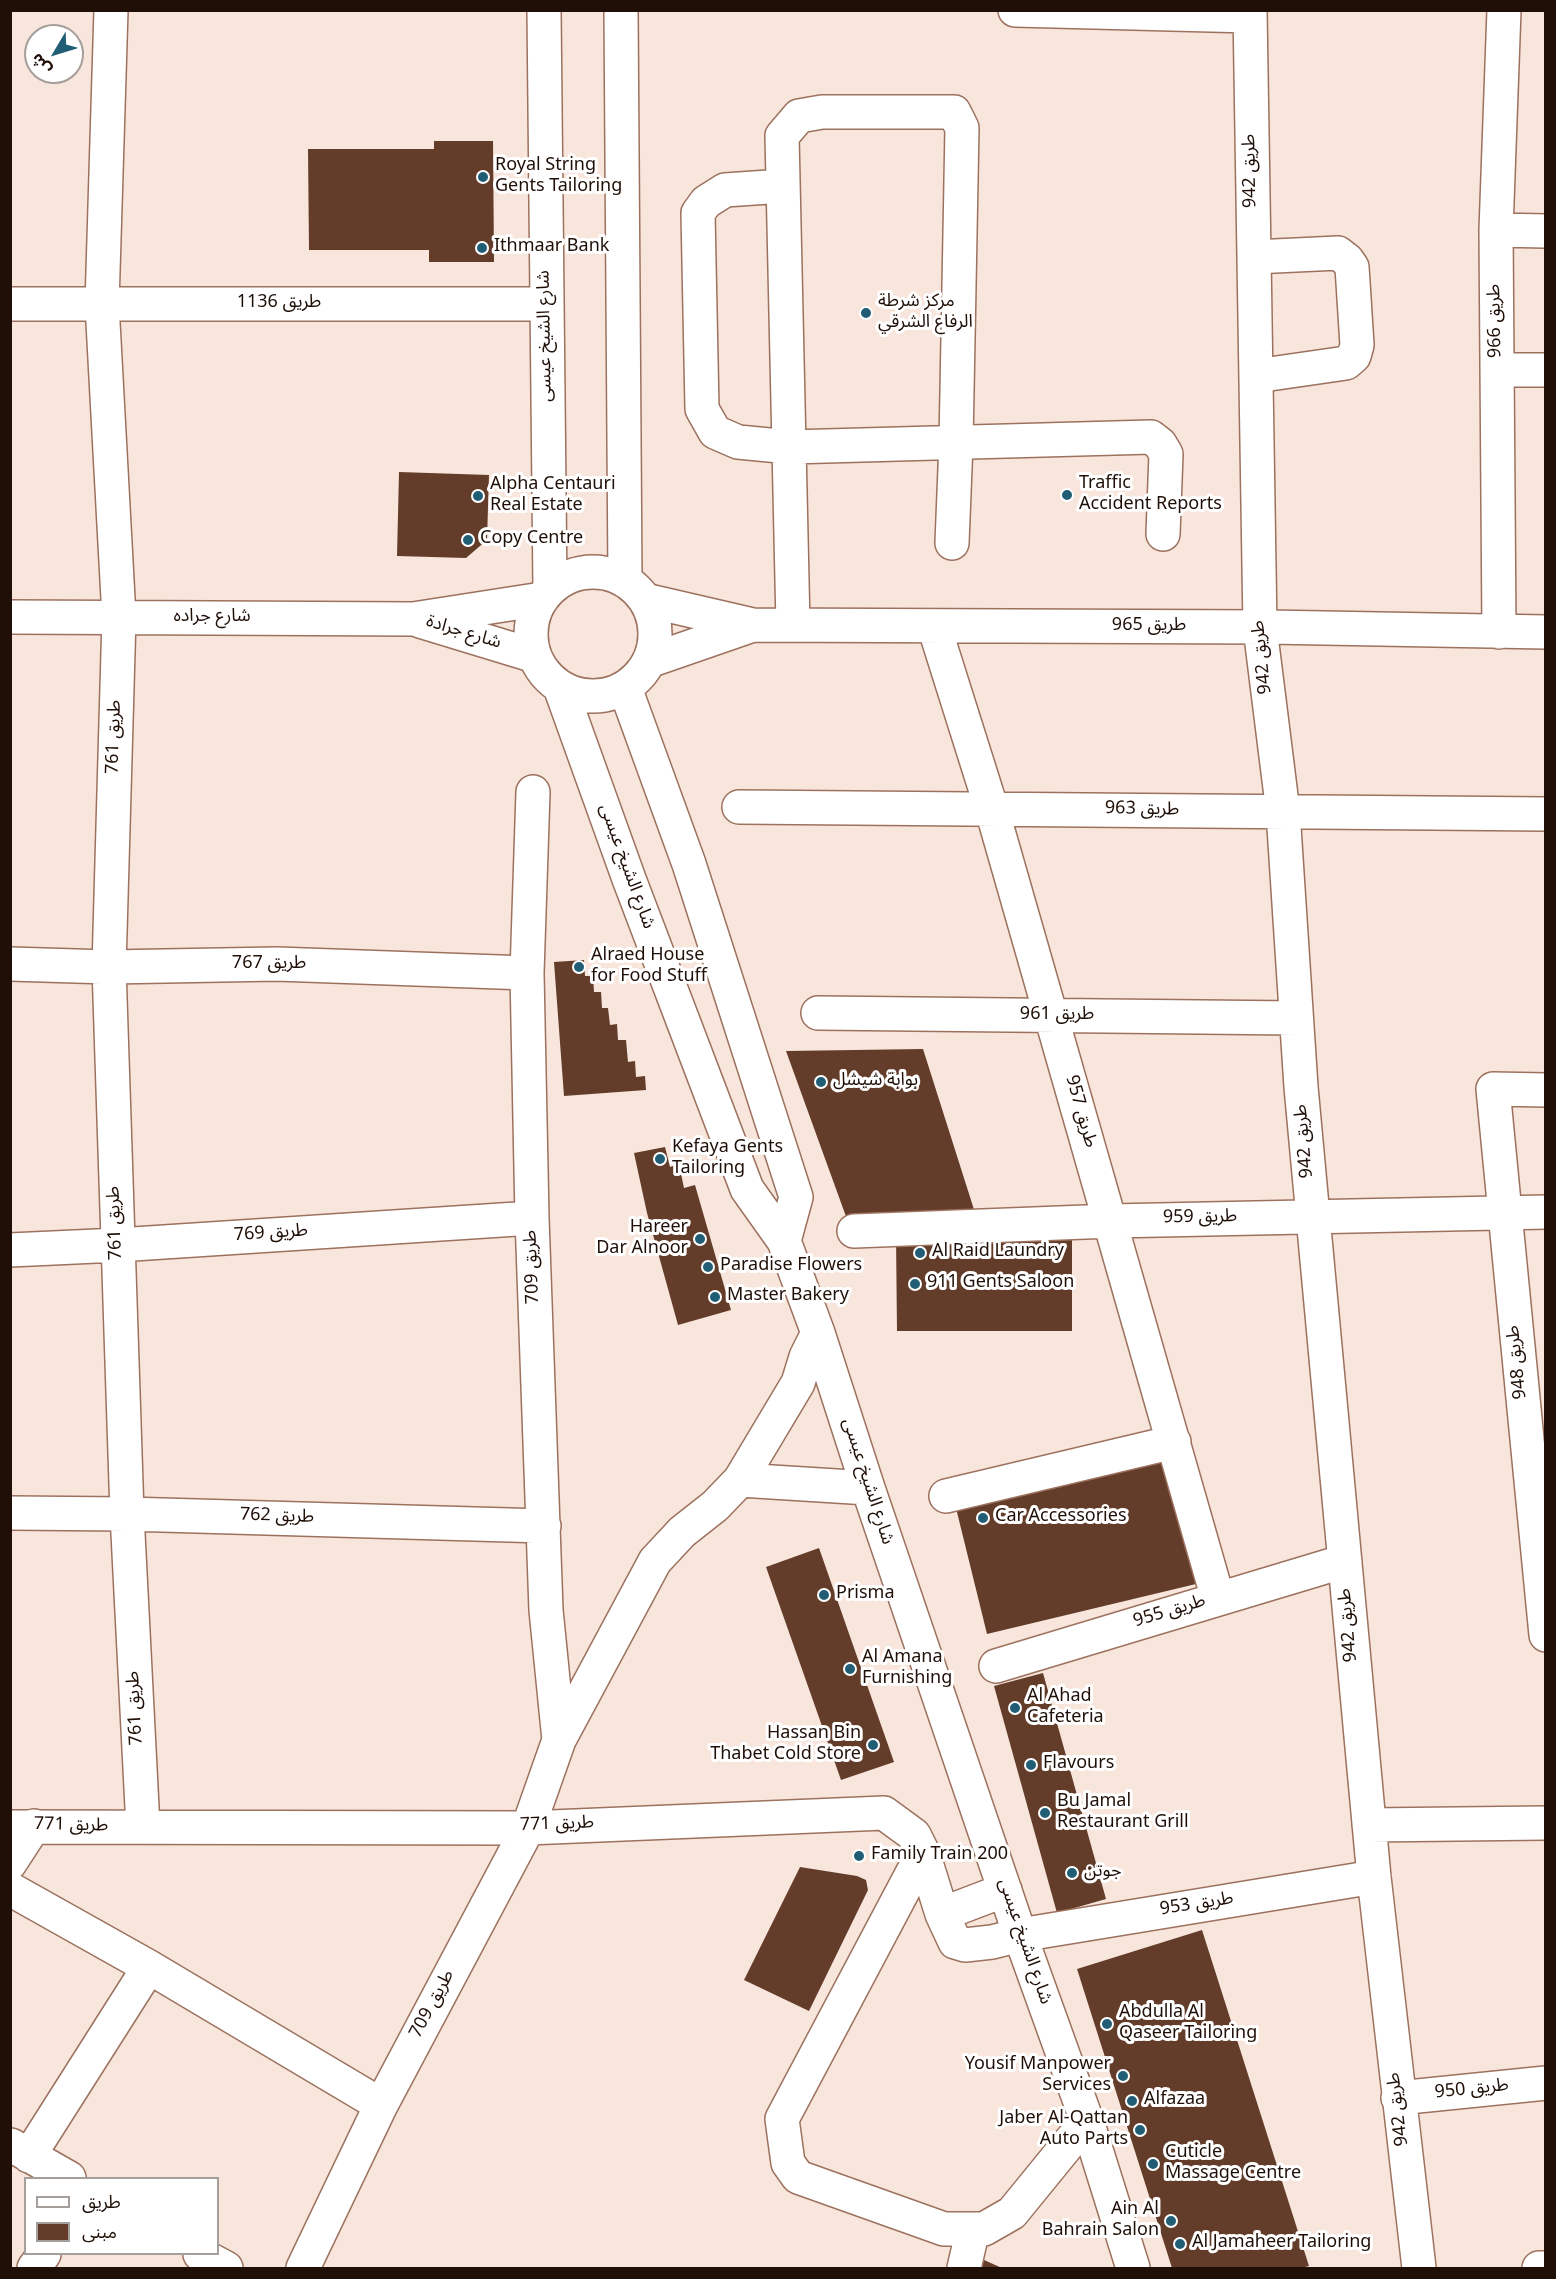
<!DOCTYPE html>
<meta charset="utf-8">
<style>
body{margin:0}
#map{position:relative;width:1556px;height:2279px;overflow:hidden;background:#f8e5dc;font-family:Georgia,"Noto Sans Arabic",serif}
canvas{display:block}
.frame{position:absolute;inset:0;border:12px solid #1f0f07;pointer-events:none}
.legend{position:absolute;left:24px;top:2177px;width:195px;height:78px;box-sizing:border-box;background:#fff;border:2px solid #a59f9c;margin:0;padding:8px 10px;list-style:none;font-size:18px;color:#1f0f07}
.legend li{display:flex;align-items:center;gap:12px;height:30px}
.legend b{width:30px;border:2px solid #a59f9c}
.north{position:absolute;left:24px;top:24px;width:60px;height:60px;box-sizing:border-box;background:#fff;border:2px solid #a59f9c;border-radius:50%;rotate:232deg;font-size:16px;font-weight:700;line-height:24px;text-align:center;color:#1f0f07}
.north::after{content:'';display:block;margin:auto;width:21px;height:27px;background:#215d75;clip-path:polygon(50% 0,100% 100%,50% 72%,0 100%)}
</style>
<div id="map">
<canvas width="1556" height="2279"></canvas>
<div class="frame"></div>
<ul class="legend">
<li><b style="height:8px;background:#fff"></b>طريق</li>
<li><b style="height:16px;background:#633d2a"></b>مبنى</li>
</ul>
<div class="north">ش</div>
</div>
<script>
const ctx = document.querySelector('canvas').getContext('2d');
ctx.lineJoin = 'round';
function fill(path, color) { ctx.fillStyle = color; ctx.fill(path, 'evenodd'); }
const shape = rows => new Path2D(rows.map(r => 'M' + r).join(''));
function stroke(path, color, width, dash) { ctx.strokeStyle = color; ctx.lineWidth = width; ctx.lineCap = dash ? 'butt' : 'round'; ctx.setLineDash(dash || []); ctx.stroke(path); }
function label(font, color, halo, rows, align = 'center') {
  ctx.font = font + ' Georgia,"Noto Sans Arabic",serif'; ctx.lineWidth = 6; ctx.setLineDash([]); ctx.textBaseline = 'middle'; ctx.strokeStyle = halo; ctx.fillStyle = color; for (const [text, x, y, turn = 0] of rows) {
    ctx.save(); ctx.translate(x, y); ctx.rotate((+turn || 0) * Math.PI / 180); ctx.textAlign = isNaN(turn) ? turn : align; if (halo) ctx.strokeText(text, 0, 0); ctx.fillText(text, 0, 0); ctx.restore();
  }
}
const building = shape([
 [434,141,493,141,494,262,429,262,429,250,309,250,308,149,434,149],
 [399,472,489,475,487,540,466,558,397,556],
 [584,960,585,976,593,976,594,992,601,992,602,1008,608,1008,610,1025,617,1024,618,1040,626,1040,628,1062,635,1061,636,1077,645,1076,646,1090,564,1096,554,962],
 [923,1049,977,1219,848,1222,786,1051],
 [665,1147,670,1167,679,1164,684,1188,695,1185,731,1310,678,1325,647,1213,634,1153],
 [896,1236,1072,1236,1072,1331,897,1331],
 [1164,1454,1196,1584,987,1634,955,1504],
 [819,1548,894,1762,841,1780,766,1567],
 [1043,1673,1106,1899,1057,1913,994,1686],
 [800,1867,857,1876,866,1880,868,1890,809,2011,744,1980],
 [1202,1930,1309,2266,1301,2268,1172,2268,1077,1969],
 [984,2260,1002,2268,980,2268]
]);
const minor = shape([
 [111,10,102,304,119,617,109,967,127,1514,143,1827],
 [544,10,550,589],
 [621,10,625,581],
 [1015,10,1250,16],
 [1250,10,1260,628,1283,812,1301,1087,1374,1877,1419,2268],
 [783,186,725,190,706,202,698,213,702,409,715,432,738,442,790,447,1151,437,1160,444,1166,454,1163,534],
 [1496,230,1546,231],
 [1254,257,1338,253,1347,260,1352,267,1357,345,1354,356,1346,363,1256,376],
 [10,304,547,304],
 [1497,370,1546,370],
 '531 634a62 62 0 1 1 124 0a62 62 0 1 1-124 0Z',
 [645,600,753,625,1268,627,1546,632],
 [10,617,413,619,542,599],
 [420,621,535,656],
 [793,625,782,136,799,116,822,112,954,112,962,128,956,443,952,543],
 [934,626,992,810,1218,1599],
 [1499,632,1496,230,1504,10],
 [649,661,753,625],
 [560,687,629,879,747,1189,784,1241,818,1333,868,1488,1020,1935,1087,2121,1133,2268],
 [625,688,689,864,796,1197,784,1241],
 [533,792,527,973,532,1218,546,1610,559,1740],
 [739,807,1546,814],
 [10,964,109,967,277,964,527,973],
 [818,1013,1296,1018],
 [1546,1090,1493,1089,1546,1635],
 [854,1231,1111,1221,1546,1212],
 [10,1250,118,1245,532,1218],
 [740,1480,868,1488],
 [946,1496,1174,1442],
 [10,1513,127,1514,544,1526],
 [996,1666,1345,1561],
 [1369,1825,1546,1823],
 [10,1827,528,1828,884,1813,914,1835,923,1853,942,1914,955,1942,965,1945,992,1942,1020,1935,1374,1877],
 [923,1853,782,2119,788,2163,798,2177,944,2229,984,2229,1012,2213,1087,2121],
 [10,1863,34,1826],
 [10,1889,149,1967,381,2105],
 [942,1914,1005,1890],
 [1398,2098,1546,2083],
 [11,2145,69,2178],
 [29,2156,149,1967],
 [200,2254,226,2268],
 [34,2268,44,2254],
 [303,2268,381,2105,528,1828,559,1740,655,1561,682,1532,715,1506,740,1480,798,1383,806,1357,818,1333],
 [964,2268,973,2229],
 [1539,2268,1546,2268]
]);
const markers = [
 [483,177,6,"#215d75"],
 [482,248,6,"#215d75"],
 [866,313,6,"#215d75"],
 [1067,495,6,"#215d75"],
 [478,496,6,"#215d75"],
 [468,540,6,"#215d75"],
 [579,967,6,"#215d75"],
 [821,1082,6,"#215d75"],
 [660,1159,6,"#215d75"],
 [700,1239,6,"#215d75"],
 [920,1253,6,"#215d75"],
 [708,1267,6,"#215d75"],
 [915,1284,6,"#215d75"],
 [715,1297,6,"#215d75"],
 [983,1518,6,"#215d75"],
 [824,1595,6,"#215d75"],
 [850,1669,6,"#215d75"],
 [1015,1708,6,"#215d75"],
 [873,1745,6,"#215d75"],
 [1031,1765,6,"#215d75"],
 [1045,1813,6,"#215d75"],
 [859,1856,6,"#215d75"],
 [1072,1873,6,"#215d75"],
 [1107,2024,6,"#215d75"],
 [1123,2076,6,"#215d75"],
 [1132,2101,6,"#215d75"],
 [1140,2130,6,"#215d75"],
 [1153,2164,6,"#215d75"],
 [1171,2221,6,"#215d75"],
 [1180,2244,6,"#215d75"]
];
const poiNames = [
 ["Royal String",495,167],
 ["Gents Tailoring",495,188],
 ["Ithmaar Bank",494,248],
 ["مركز شرطة",878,303],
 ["الرفاع الشرقي",878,324],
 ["Traffic",1079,485],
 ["Accident Reports",1079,506],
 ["Alpha Centauri",490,486],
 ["Real Estate",490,507],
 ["Copy Centre",480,540],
 ["Alraed House",591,957],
 ["for Food Stuff",591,978],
 ["بوابة شيشل",833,1082],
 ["Kefaya Gents",672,1149],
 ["Tailoring",672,1170],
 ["Hareer",688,1229,"right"],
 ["Dar Alnoor",688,1250,"right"],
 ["Al Raid Laundry",932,1253],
 ["Paradise Flowers",720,1267],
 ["911 Gents Saloon",927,1284],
 ["Master Bakery",727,1297],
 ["Car Accessories",995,1518],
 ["Prisma",836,1595],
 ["Al Amana",862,1659],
 ["Furnishing",862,1680],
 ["Al Ahad",1027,1698],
 ["Cafeteria",1027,1719],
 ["Hassan Bin",861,1735,"right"],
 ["Thabet Cold Store",861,1756,"right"],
 ["Flavours",1043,1765],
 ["Bu Jamal",1057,1803],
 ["Restaurant Grill",1057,1824],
 ["Family Train 200",871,1856],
 ["جوتن",1084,1873],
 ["Abdulla Al",1119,2014],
 ["Qaseer Tailoring",1119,2035],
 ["Yousif Manpower",1111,2066,"right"],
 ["Services",1111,2087,"right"],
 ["Alfazaa",1144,2101],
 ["Jaber Al-Qattan",1128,2120,"right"],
 ["Auto Parts",1128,2141,"right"],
 ["Cuticle",1165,2154],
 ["Massage Centre",1165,2175],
 ["Ain Al",1159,2211,"right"],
 ["Bahrain Salon",1159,2232,"right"],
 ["Al Jamaheer Tailoring",1192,2244]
];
const streetNames = [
 ["طريق 942",1252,171,-91],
 ["طريق 1136",279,304],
 ["طريق 966",1497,321,-91],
 ["شارع الشيخ عيسى",547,336,-91],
 ["شارع جراده",212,618],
 ["طريق 965",1149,627],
 ["شارع جرادة",463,634,17],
 ["طريق 942",1264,657,-96],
 ["طريق 761",116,737,-88],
 ["طريق 963",1142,811,1],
 ["شارع الشيخ عيسى",625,867,70],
 ["طريق 767",269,965],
 ["طريق 961",1057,1016],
 ["طريق 957",1079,1112,74],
 ["طريق 942",1306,1141,-95],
 ["طريق 959",1200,1219,-1],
 ["طريق 761",117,1223,-92],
 ["طريق 769",271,1235,-4],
 ["طريق 709",534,1267,-92],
 ["طريق 948",1519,1362,-96],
 ["شارع الشيخ عيسى",866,1482,72],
 ["طريق 762",277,1518,2],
 ["طريق 955",1170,1613,-17],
 ["طريق 942",1350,1625,-95],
 ["طريق 761",137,1708,-93],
 ["طريق 771",557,1826,-2],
 ["طريق 771",71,1827,1],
 ["طريق 953",1197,1906,-9],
 ["شارع الشيخ عيسى",1023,1942,71],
 ["طريق 709",434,2005,-62],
 ["طريق 950",1472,2091,-6],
 ["طريق 942",1400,2109,-97]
];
fill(building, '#633d2a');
stroke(minor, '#9c725e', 36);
stroke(minor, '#fff', 33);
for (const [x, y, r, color] of markers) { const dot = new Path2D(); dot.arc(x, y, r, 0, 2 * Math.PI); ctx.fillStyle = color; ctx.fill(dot); stroke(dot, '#fff', 2); }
label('18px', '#1f0f07', '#fff', poiNames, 'left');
label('18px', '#1f0f07', '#fff', streetNames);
</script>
